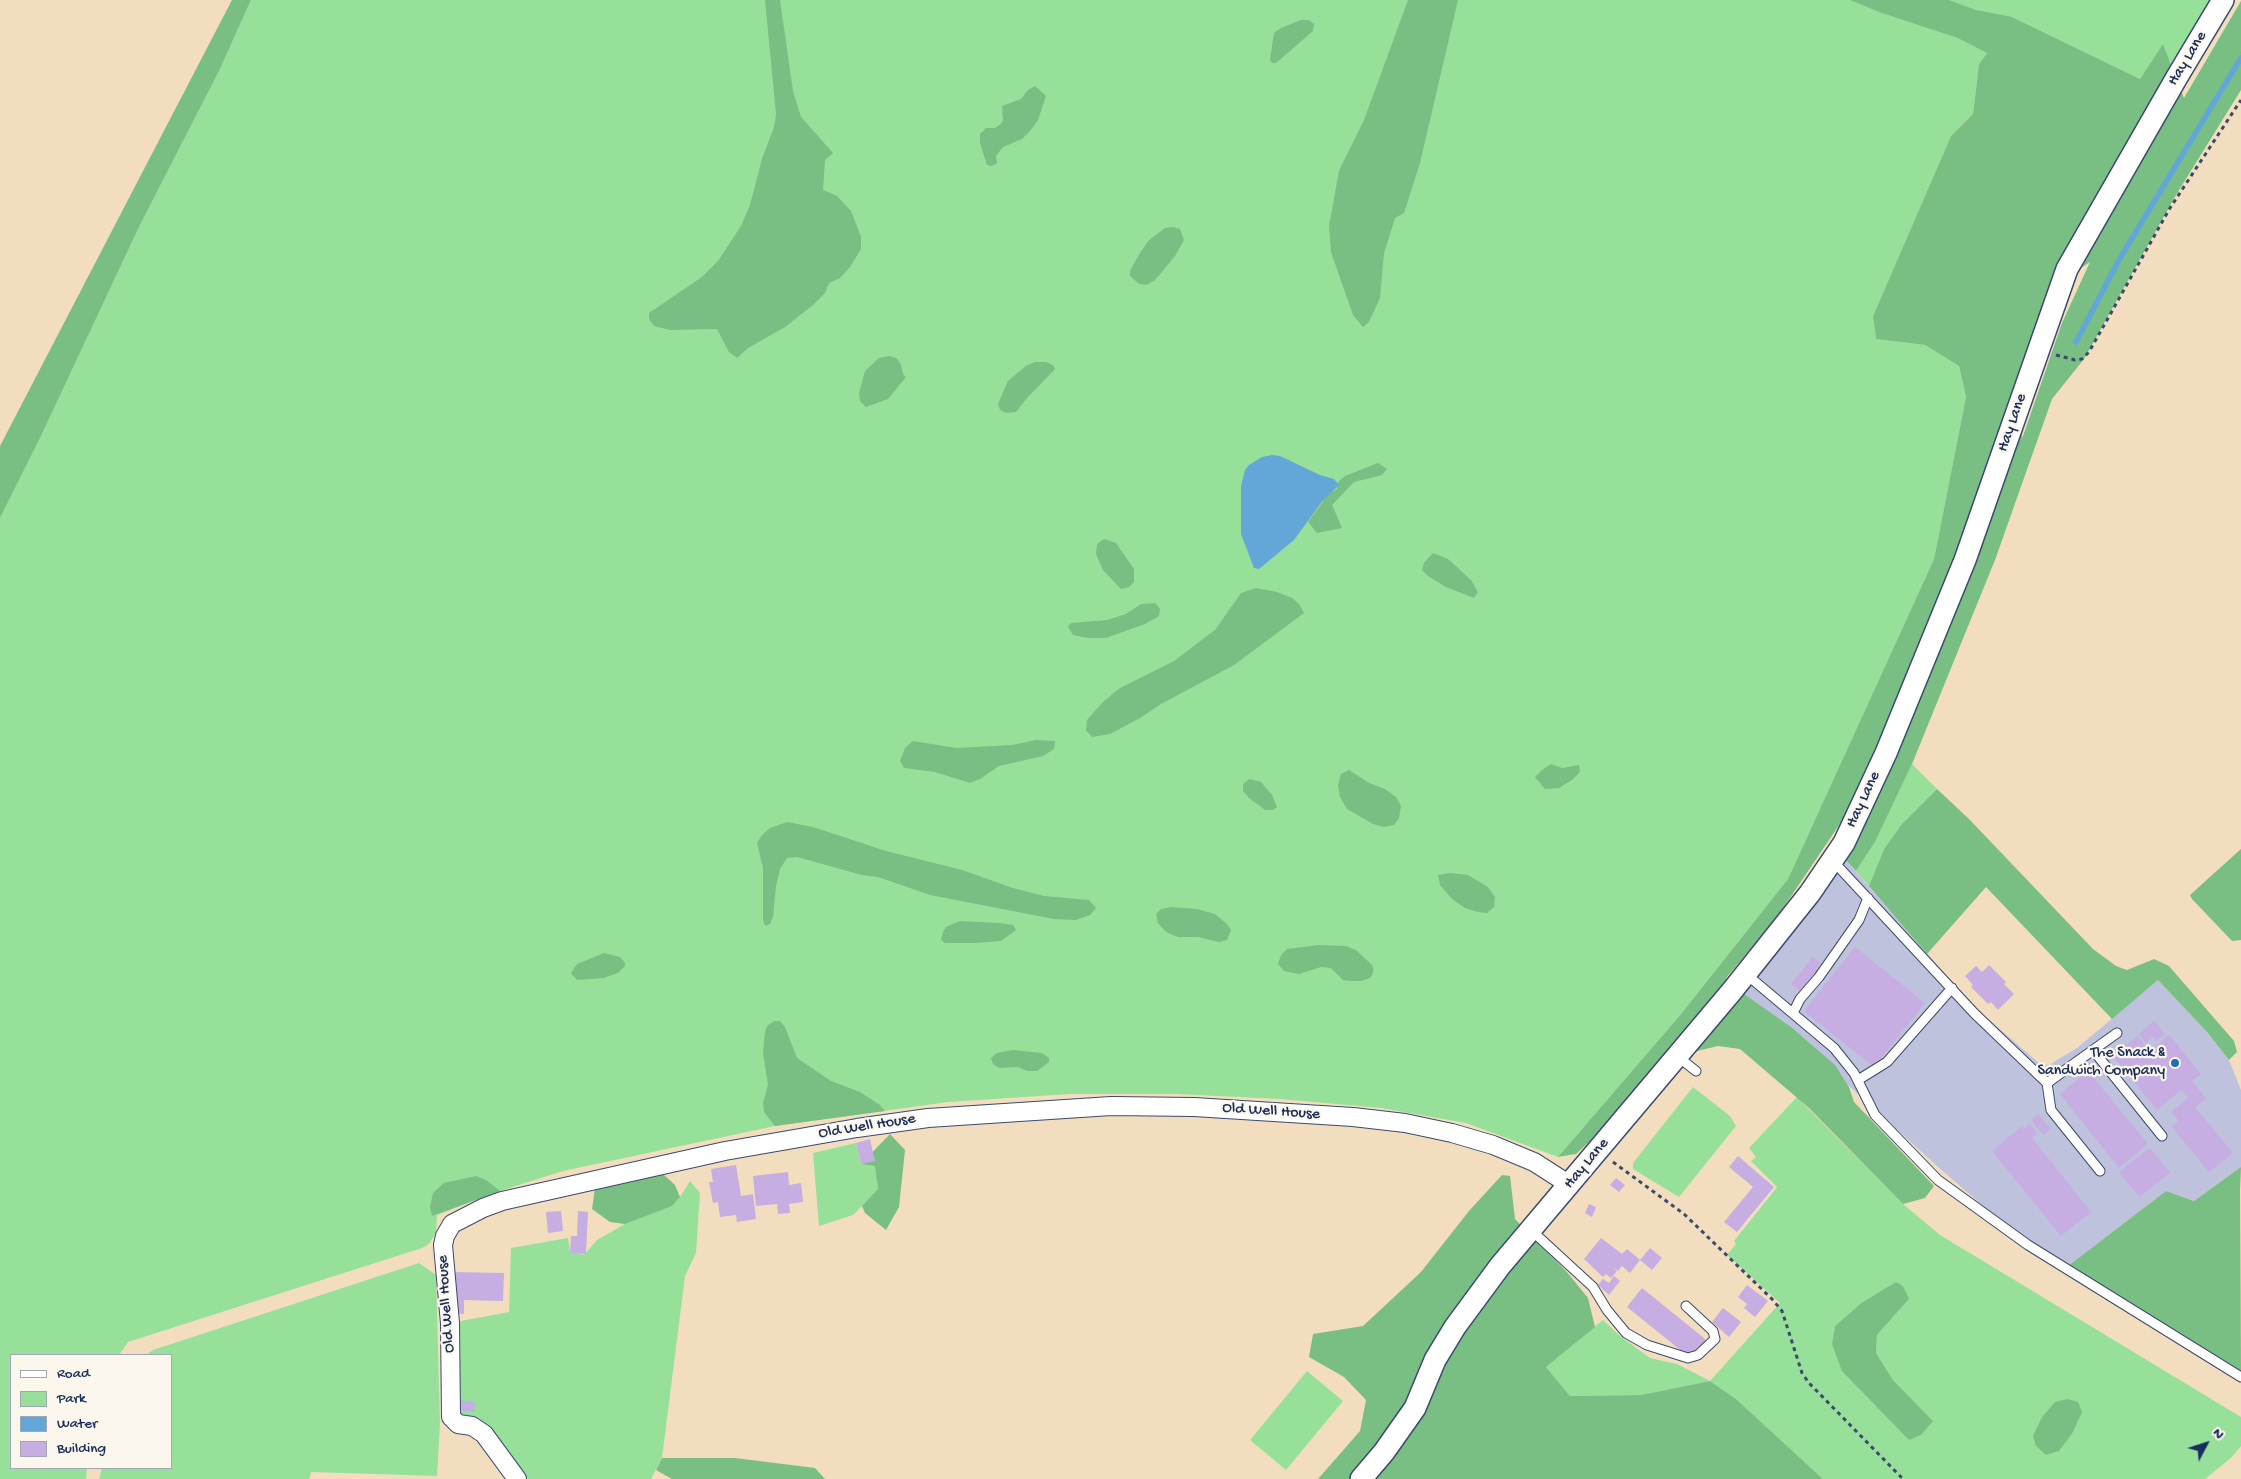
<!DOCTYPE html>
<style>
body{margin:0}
#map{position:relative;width:2241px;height:1479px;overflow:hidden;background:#f2debf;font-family:"Gochi Hand",sans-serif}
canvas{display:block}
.legend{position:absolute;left:10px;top:1354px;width:162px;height:115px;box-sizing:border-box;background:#fbf7ec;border:1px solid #a1a7b3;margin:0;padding:6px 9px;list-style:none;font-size:15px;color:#1b2f5e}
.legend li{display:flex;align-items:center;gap:10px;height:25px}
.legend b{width:25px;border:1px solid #a1a7b3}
.north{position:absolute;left:2181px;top:1419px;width:50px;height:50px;-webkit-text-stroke:4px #fbf7ec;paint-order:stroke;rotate:50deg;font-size:14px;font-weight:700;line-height:20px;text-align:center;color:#1b2f5e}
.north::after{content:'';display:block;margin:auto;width:18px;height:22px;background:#1b2f5e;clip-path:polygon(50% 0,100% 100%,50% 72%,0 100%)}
</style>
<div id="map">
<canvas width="2241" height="1479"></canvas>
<ul class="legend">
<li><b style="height:6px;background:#fff"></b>Road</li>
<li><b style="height:14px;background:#97e09a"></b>Park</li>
<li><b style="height:14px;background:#63a7d8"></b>Water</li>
<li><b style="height:14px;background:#c6ade2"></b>Building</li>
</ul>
<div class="north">N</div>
</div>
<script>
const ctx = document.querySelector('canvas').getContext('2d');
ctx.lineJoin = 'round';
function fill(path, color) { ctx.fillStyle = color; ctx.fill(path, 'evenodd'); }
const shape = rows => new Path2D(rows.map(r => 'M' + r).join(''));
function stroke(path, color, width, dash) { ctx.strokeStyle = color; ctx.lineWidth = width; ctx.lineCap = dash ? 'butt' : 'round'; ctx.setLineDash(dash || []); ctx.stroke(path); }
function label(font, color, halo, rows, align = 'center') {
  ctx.font = font + ' "Gochi Hand",sans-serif'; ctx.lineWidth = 4.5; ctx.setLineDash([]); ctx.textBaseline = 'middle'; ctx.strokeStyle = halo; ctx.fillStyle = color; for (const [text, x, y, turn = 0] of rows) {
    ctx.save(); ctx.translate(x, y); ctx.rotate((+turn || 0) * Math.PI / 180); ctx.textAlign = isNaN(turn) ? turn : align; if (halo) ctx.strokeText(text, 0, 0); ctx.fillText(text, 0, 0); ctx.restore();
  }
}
const industrial = shape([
 [1845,859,1947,976,1986,1017,2040,1064,2049,1065,2077,1048,2158,980,2207,1032,2229,1060,2241,1090,2241,1167,2194,1201,2166,1191,2068,1266,1990,1212,1937,1166,1815,1055,1741,992]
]);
const green = shape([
 [251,0,2216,0,2174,72,2163,45,2140,79,2012,17,1979,64,1973,114,1951,136,1873,316,1876,339,1925,345,1959,366,1966,397,1934,559,1788,879,1681,1014,1558,1157,1466,1123,1381,1108,1280,1099,1176,1094,1070,1094,948,1102,775,1126,563,1171,500,1191,437,1215,436,1233,429,1244,422,1248,128,1342,119,1355,11,1355,11,1468,87,1468,86,1479,0,1479,0,518,41,436,139,227,219,71],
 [1912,764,1937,789,1902,824,1884,849,1869,886,1856,871,1875,842],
 [1693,1087,1730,1116,1736,1126,1679,1197,1633,1169,1633,1163],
 [1797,1097,1903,1204,1940,1235,2241,1417,2241,1446,2231,1458,2205,1479,1823,1479,1736,1399,1710,1381,1641,1395,1570,1396,1546,1367,1603,1320,1620,1336,1650,1358,1677,1364,1710,1381,1780,1303,1727,1255,1736,1244,1734,1241,1777,1187,1751,1161,1756,1157,1749,1148],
 [1909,1299,1877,1335,1876,1353,1893,1380,1933,1421,1832,1344,1835,1326,1860,1304],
 [856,1143,861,1164,876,1166,878,1190,853,1215,819,1226,813,1153],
 [690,1181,700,1193,696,1253,685,1276,662,1458,651,1479,526,1479,501,1448,451,1411,450,1323,509,1312,511,1248,568,1238,570,1251,584,1255,597,1240,625,1224,671,1206,680,1197],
 [419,1263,436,1275,440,1423,437,1476,311,1472,309,1479,99,1479,102,1468,171,1468,171,1355,146,1355,153,1350],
 [1307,1371,1343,1401,1286,1470,1250,1440]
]);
const forest = shape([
 [232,0,251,0,219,71,139,227,41,436,0,518,0,446],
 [765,0,780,0,793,91,801,117,833,153,825,160,823,190,837,196,851,211,861,237,861,249,850,267,840,278,829,283,825,293,813,305,785,327,748,348,737,358,729,352,717,329,670,330,654,326,649,319,649,313,702,277,718,261,741,226,750,205,762,159,774,127,776,114],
 [1408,0,1458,0,1420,163,1404,213,1395,218,1384,253,1380,298,1369,322,1363,327,1353,315,1331,252,1329,226,1339,171,1364,120],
 [1850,0,1949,0,1976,10,2012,17,2140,79,2163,44,2184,98,2241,1,2241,90,2176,195,2084,359,2052,399,1995,560,1912,764,1875,842,1856,871,1845,859,1850,809,1777,917,1726,978,1741,992,1791,1027,1835,1065,1849,1087,1854,1102,1934,1186,1925,1198,1903,1204,1809,1108,1740,1049,1718,1046,1697,1051,1676,1039,1604,1128,1576,1154,1558,1157,1681,1014,1788,879,1934,559,1966,397,1959,366,1925,345,1876,339,1873,316,1951,136,1973,114,1979,64,1987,53,1958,38,1882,13],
 [2090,262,2062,323,2022,439,2025,375,2054,286],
 [1301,20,1309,20,1314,24,1313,31,1276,63,1272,63,1270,60,1274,33,1281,28],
 [1035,86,1046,96,1038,120,1030,131,1022,139,1003,147,996,156,997,163,992,166,987,165,980,143,980,134,986,128,995,128,1001,124,1003,120,1002,106,1021,99,1028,90],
 [1173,227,1180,229,1184,240,1175,256,1155,280,1147,285,1139,284,1130,276,1130,271,1137,258,1148,241,1165,228],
 [889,356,896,358,901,364,903,374,906,377,888,399,866,407,860,401,859,393,865,371,879,358],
 [1035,362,1046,362,1053,365,1055,369,1027,398,1016,412,1006,413,1000,410,998,404,1008,381,1026,366],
 [1378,463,1387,469,1382,475,1354,482,1332,505,1342,528,1317,533,1308,522,1328,495,1337,489,1338,482,1345,476],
 [1104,539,1116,543,1134,569,1134,582,1129,587,1121,589,1103,570,1096,554,1097,544],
 [1433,553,1448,559,1471,580,1478,592,1474,598,1446,587,1428,576,1422,570,1424,563],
 [1256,588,1277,592,1292,598,1299,604,1304,613,1234,665,1161,704,1140,718,1110,734,1092,737,1086,730,1087,720,1103,702,1120,688,1174,661,1215,630,1241,593],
 [1155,603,1160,609,1159,616,1145,624,1106,638,1088,638,1073,635,1068,627,1071,623,1107,620,1126,614,1141,604],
 [1036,740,1055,741,1054,749,1043,756,999,766,980,779,970,783,935,772,904,768,900,761,905,748,913,741,956,748,1012,745],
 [1551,764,1562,768,1579,765,1580,772,1572,780,1559,788,1545,789,1535,777,1542,770],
 [1349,770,1369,783,1385,789,1396,797,1401,806,1399,818,1394,825,1384,827,1373,824,1347,809,1340,797,1338,785,1341,774],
 [1249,779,1261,782,1272,795,1277,807,1273,810,1265,810,1249,798,1243,791,1243,784],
 [1937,789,1969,819,2093,949,2116,966,2127,970,2154,959,2169,966,2234,1041,2237,1052,2229,1060,2207,1032,2158,980,2112,1019,1986,887,1927,954,1869,886,1884,849,1902,824],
 [787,822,813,827,886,851,962,870,1013,888,1044,896,1089,900,1096,908,1090,915,1076,920,1054,919,930,895,878,877,862,875,797,857,787,858,780,869,776,886,773,917,770,924,765,926,763,919,763,868,757,843,762,835,770,828],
 [2241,849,2241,940,2232,941,2192,899,2190,895],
 [1450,873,1468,875,1488,887,1495,897,1494,907,1487,913,1478,912,1465,908,1452,899,1440,885,1438,875],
 [1171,907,1197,909,1215,914,1227,924,1231,930,1227,940,1219,942,1198,937,1178,937,1166,932,1158,923,1156,914,1161,909],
 [960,921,999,923,1013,925,1016,930,1001,941,974,943,945,943,941,940,943,932,946,927],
 [1319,945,1346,946,1356,950,1373,966,1373,973,1370,978,1361,981,1350,981,1343,980,1331,968,1321,967,1299,974,1284,971,1278,964,1281,955,1287,949],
 [604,953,620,957,625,963,625,966,618,973,603,978,577,980,571,973,577,964],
 [774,1021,780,1021,785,1027,797,1058,831,1081,860,1092,880,1105,885,1111,775,1126,764,1112,763,1103,768,1085,763,1053,765,1032,767,1026],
 [1013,1050,1042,1053,1049,1058,1049,1062,1037,1071,1027,1071,1018,1067,999,1068,993,1064,991,1058,997,1053],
 [890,1134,905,1150,899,1207,886,1230,865,1213,862,1206,878,1189,875,1166,861,1164],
 [2241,1167,2240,1190,2241,1373,2068,1266,2166,1191,2194,1201],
 [663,1174,675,1185,680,1197,672,1206,625,1224,610,1222,592,1209,595,1188],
 [1502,1175,1510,1176,1515,1219,1566,1271,1588,1298,1595,1327,1546,1367,1570,1396,1641,1395,1710,1381,1736,1399,1823,1479,1318,1479,1360,1431,1366,1400,1344,1377,1309,1357,1313,1334,1363,1326,1421,1272,1469,1211],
 [476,1176,486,1180,500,1191,432,1216,430,1207,433,1193,444,1183],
 [1896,1282,1903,1286,1909,1299,1877,1335,1876,1353,1893,1380,1933,1421,1921,1435,1909,1440,1842,1371,1832,1344,1835,1326,1860,1304],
 [2067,1399,2078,1402,2082,1412,2073,1432,2059,1451,2046,1455,2036,1446,2033,1436,2042,1417,2055,1402],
 [662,1458,735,1458,815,1468,825,1479,672,1479,656,1470]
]);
const water = shape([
 [1272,455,1280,456,1320,475,1334,479,1339,485,1321,503,1294,540,1259,569,1254,568,1241,534,1241,486,1245,470,1249,465,1262,457]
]);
const stream = shape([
 [2076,342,2120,258,2241,58]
]);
const building = shape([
 [1855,947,1925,1003,1874,1067,1804,1011],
 [1813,957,1821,963,1816,969,1819,972,1802,993,1791,984],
 [1989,965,2006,982,2004,984,2014,994,1998,1010,1991,1002,1988,1004,1971,987,1973,985,1965,976,1976,966,1982,972],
 [2154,1021,2165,1034,2156,1041,2153,1037,2146,1043,2139,1034],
 [2169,1035,2201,1074,2192,1081,2206,1099,2195,1107,2233,1153,2209,1172,2172,1127,2179,1121,2171,1112,2188,1098,2181,1090,2157,1110,2113,1056,2137,1036,2150,1051],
 [2088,1071,2148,1144,2119,1168,2060,1094],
 [2038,1114,2051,1129,2043,1135,2031,1120],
 [2030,1124,2037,1133,2032,1138,2091,1212,2061,1236,1992,1151,2022,1126,2024,1129],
 [870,1139,875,1161,861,1164,856,1143],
 [2150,1148,2170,1173,2139,1197,2119,1172],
 [1738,1156,1774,1187,1737,1232,1724,1222,1753,1187,1729,1167],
 [736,1165,741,1196,753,1194,756,1219,737,1222,736,1215,720,1217,718,1202,713,1203,709,1182,713,1182,711,1169],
 [788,1172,789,1185,801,1183,803,1202,789,1204,790,1213,778,1214,777,1204,756,1206,753,1176],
 [1616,1178,1625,1185,1619,1192,1610,1185],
 [1589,1204,1596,1207,1592,1217,1585,1213],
 [561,1211,563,1231,548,1233,546,1212],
 [578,1211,588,1212,586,1254,570,1253,571,1236,577,1236],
 [1601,1238,1622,1254,1627,1249,1640,1260,1650,1248,1662,1258,1652,1270,1640,1260,1630,1273,1622,1266,1618,1271,1612,1266,1617,1271,1611,1278,1606,1274,1603,1277,1584,1259],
 [452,1272,504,1273,503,1301,464,1300,464,1314,451,1313],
 [1614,1276,1620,1281,1609,1295,1598,1285,1603,1279,1609,1283],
 [1747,1285,1768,1301,1755,1317,1744,1308,1747,1304,1738,1297],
 [1642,1288,1704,1338,1706,1341,1704,1347,1689,1357,1627,1307],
 [1723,1308,1741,1322,1729,1337,1712,1322],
 [458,1400,475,1402,474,1412,457,1410]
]);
const path = shape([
 [2056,355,2075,360,2082,359,2089,352,2170,208,2241,100],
 [1613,1162,1684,1214,1772,1299,1782,1311,1802,1373,1809,1383,1903,1479]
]);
const service = shape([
 [1833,861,1974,1013,2047,1083,2117,1033],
 [1746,974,1834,1048,1854,1073,1875,1115,1938,1180,2028,1245,2241,1377],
 [1793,1013,1800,999,1819,977,1859,920,1868,898],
 [2093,1050,2162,1136],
 [1677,1056,1696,1071],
 [1858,1080,1887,1062,1952,988],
 [2047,1083,2051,1110,2100,1171],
 [1531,1230,1593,1287,1607,1310,1626,1333,1647,1345,1688,1358,1698,1355,1715,1339,1713,1331,1686,1306]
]);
const minor = shape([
 [517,1479,484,1434,472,1426,458,1424,451,1417,450,1323,443,1245,445,1236,452,1224,483,1208,502,1201,725,1151,857,1128,928,1118,1111,1106,1194,1107,1353,1117,1405,1123,1452,1133,1493,1145,1534,1162,1570,1185]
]);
const tertiary = shape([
 [1361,1479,1384,1452,1415,1408,1435,1360,1455,1327,1500,1266,1732,991,1810,893,1844,843,1886,753,1965,560,2067,269,2177,77,2223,0]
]);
const markers = [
 [2175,1063,5,"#1f6fb2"]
];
const streetNames = [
 ["Hay Lane",2188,59,-59],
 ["Hay Lane",2013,423,-71],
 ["Hay Lane",1864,800,-65],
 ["Old Well House",1271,1112,4],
 ["Old Well House",867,1127,-9],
 ["Hay Lane",1587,1164,-50],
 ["Old Well House",447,1304,-94]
];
const poiNames = [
 ["The Snack &",2165,1054],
 ["Sandwich Company",2165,1072]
];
fill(industrial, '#bfc2dd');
fill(green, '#97e09a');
fill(forest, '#79be82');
fill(water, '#63a7d8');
stroke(stream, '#63a7d8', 5.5);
fill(building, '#c6ade2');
stroke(service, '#3b496d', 11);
stroke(minor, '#3b496d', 20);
stroke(tertiary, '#3b496d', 24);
stroke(path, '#3b496d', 3, [4, 4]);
stroke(service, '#fff', 9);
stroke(minor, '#fff', 18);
stroke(tertiary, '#fff', 21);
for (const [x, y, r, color] of markers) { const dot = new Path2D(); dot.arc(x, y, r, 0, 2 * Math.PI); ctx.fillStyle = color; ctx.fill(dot); stroke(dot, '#fbf7ec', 2); }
label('16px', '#1b2f5e', '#fbf7ec', streetNames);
label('16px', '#1b2f5e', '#fbf7ec', poiNames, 'right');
</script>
